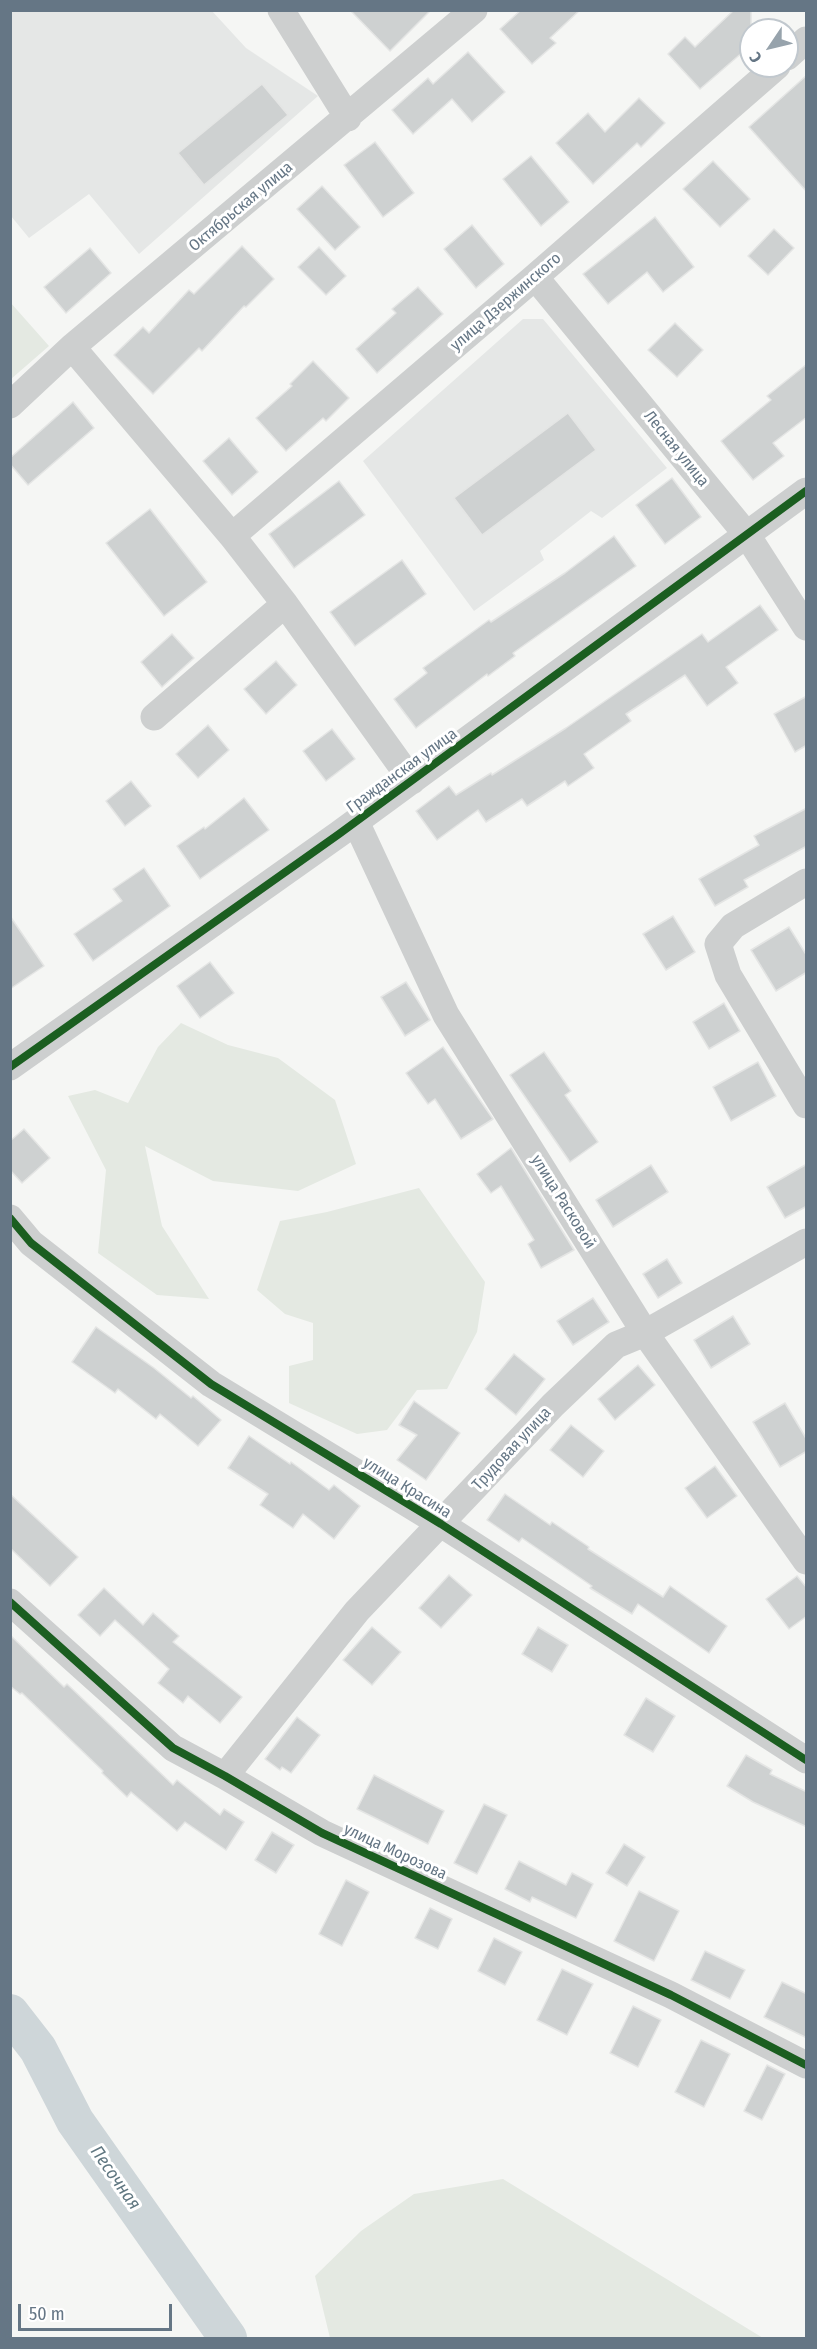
<!DOCTYPE html>
<meta charset="utf-8">
<style>
body{margin:0}
#map{position:relative;width:817px;height:2349px;overflow:hidden;background:#f5f6f4;font-family:"Fira Sans Condensed",sans-serif}
canvas{display:block}
.frame{position:absolute;inset:0;border:12px solid #657685;pointer-events:none}
.north{position:absolute;left:739px;top:18px;width:60px;height:60px;box-sizing:border-box;background:#fff;border:2px solid #c1c8ce;border-radius:50%;rotate:235deg;font-size:16px;font-weight:700;line-height:24px;text-align:center;color:#657685}
.north::after{content:'';display:block;margin:auto;width:21px;height:27px;background:#97a3ac;clip-path:polygon(50% 0,100% 100%,50% 72%,0 100%)}
.scale{position:absolute;left:18px;top:2304px;width:154px;height:27px;box-sizing:border-box;border:3px solid #657685;border-top:0;padding-left:8px;font-size:18px;line-height:21px;white-space:nowrap;color:#657685;-webkit-text-stroke:4px #fff;paint-order:stroke}
</style>
<div id="map">
<canvas width="817" height="2349"></canvas>
<div class="frame"></div>
<div class="north">С</div>
<div class="scale">50 m</div>
</div>
<script>
const ctx = document.querySelector('canvas').getContext('2d');
ctx.lineJoin = 'round';
function fill(path, color) { ctx.fillStyle = color; ctx.fill(path, 'evenodd'); }
const shape = rows => new Path2D(rows.map(r => 'M' + r).join(''));
function stroke(path, color, width, dash) { ctx.strokeStyle = color; ctx.lineWidth = width; ctx.lineCap = dash ? 'butt' : 'round'; ctx.setLineDash(dash || []); ctx.stroke(path); }
function label(font, color, halo, rows, align = 'center') {
  ctx.font = font + ' "Fira Sans Condensed",sans-serif'; ctx.lineWidth = 6; ctx.setLineDash([]); ctx.textBaseline = 'middle'; ctx.strokeStyle = halo; ctx.fillStyle = color; for (const [text, x, y, turn = 0] of rows) {
    ctx.save(); ctx.translate(x, y); ctx.rotate((+turn || 0) * Math.PI / 180); ctx.textAlign = isNaN(turn) ? turn : align; if (halo) ctx.strokeText(text, 0, 0); ctx.fillText(text, 0, 0); ctx.restore();
  }
}
const built = shape([
 [10,11,212,11,246,48,318,96,139,254,89,194,29,238,11,216],
 [523,319,543,319,667,468,602,518,591,511,540,551,544,560,474,611,363,461]
]);
const green = shape([
 [10,302,49,346,11,379,10,379],
 [181,1023,228,1045,278,1058,335,1100,356,1164,298,1191,213,1181,145,1146,162,1226,209,1299,157,1295,98,1253,106,1170,68,1096,95,1090,128,1103,158,1047],
 [419,1188,485,1282,477,1332,447,1389,417,1390,387,1430,357,1434,289,1403,289,1366,313,1360,313,1323,285,1314,257,1290,280,1221,327,1212],
 [503,2179,763,2338,330,2338,315,2276,361,2231,414,2194]
]);
const river = shape([
 [10,2013,38,2049,75,2121,228,2338]
]);
const building = shape([
 [350,10,431,10,390,51,350,10],
 [521,10,580,10,550,38,556,43,532,64,500,29,521,10],
 [734,10,751,10,751,45,700,89,668,54,685,37,695,47,734,10],
 [468,52,505,92,472,122,452,99,413,134,392,110,428,78,433,84,468,52],
 [807,75,807,192,749,127,807,75],
 [262,84,288,115,204,185,178,153,262,84],
 [639,98,665,123,641,147,637,143,593,184,556,143,588,113,605,132,639,98],
 [375,142,414,193,383,217,344,165,375,142],
 [531,156,569,202,541,226,503,179,531,156],
 [713,161,750,199,720,227,683,189,713,161],
 [322,186,360,227,335,250,297,209,322,186],
 [655,217,694,267,663,292,647,272,608,304,583,274,655,217],
 [472,225,504,264,476,288,444,249,472,225],
 [774,229,794,248,768,275,748,256,774,229],
 [242,246,274,279,246,307,244,306,202,351,199,348,153,394,114,355,143,327,149,333,189,290,194,294,242,246],
 [319,247,346,276,326,295,298,267,319,247],
 [90,248,111,273,66,313,44,287,90,248],
 [418,287,443,314,377,373,356,349,396,313,392,309,418,287],
 [675,323,703,350,677,377,648,350,675,323],
 [313,361,349,398,326,421,323,418,286,451,256,418,292,386,290,384,313,361],
 [807,364,807,417,773,443,784,456,753,480,721,441,771,400,767,396,807,364],
 [73,402,94,428,28,485,10,464,10,458,73,402],
 [568,413,596,450,482,535,454,498,568,413],
 [229,438,258,472,232,495,203,461,229,438],
 [672,478,701,517,665,544,636,505,672,478],
 [339,481,365,515,294,568,269,534,339,481],
 [150,509,207,582,164,616,106,543,150,509],
 [614,536,636,566,513,653,515,656,488,676,487,674,416,728,394,699,427,673,423,668,489,620,491,622,565,573,614,536],
 [402,560,426,594,355,646,330,612,402,560],
 [760,605,778,630,726,667,738,683,707,706,685,675,626,714,631,721,584,754,594,768,568,786,565,781,527,806,522,799,486,822,478,810,437,840,416,811,449,786,456,795,491,773,492,775,566,728,702,634,708,642,760,605],
 [172,634,194,658,162,687,141,662,172,634],
 [276,661,297,685,266,714,244,689,276,661],
 [807,696,807,745,795,752,774,714,807,696],
 [208,725,229,750,198,778,176,754,208,725],
 [332,729,355,759,326,781,303,751,332,729],
 [131,781,151,806,125,826,106,801,131,781],
 [244,798,269,830,200,879,177,846,204,827,205,829,244,798],
 [807,808,807,846,744,880,748,887,715,906,699,879,759,845,754,836,807,808],
 [144,868,170,906,93,961,74,934,122,901,113,889,144,868],
 [10,916,44,966,10,989,10,916],
 [673,916,695,952,666,970,643,934,673,916],
 [789,927,807,956,807,972,776,991,751,950,789,927],
 [210,962,234,993,200,1018,177,986,210,962],
 [406,982,430,1020,405,1036,381,997,406,982],
 [724,1003,740,1031,709,1049,693,1022,724,1003],
 [443,1047,493,1119,461,1139,435,1099,428,1104,406,1073,443,1047],
 [544,1052,571,1091,565,1095,598,1142,570,1162,510,1075,544,1052],
 [758,1062,776,1096,731,1121,713,1087,758,1062],
 [24,1129,50,1158,22,1183,10,1170,10,1141,24,1129],
 [511,1148,574,1250,541,1268,528,1244,534,1240,501,1186,491,1193,477,1174,511,1148],
 [807,1164,807,1206,785,1218,767,1187,807,1164],
 [651,1165,668,1192,613,1227,596,1200,651,1165],
 [667,1259,682,1283,658,1298,643,1274,667,1259],
 [593,1298,609,1322,573,1345,557,1321,593,1298],
 [733,1316,750,1344,711,1368,694,1340,733,1316],
 [96,1327,154,1368,191,1398,193,1396,221,1420,198,1446,160,1414,156,1419,118,1389,115,1393,72,1362,96,1327],
 [514,1354,545,1379,516,1415,485,1389,514,1354],
 [638,1365,655,1385,615,1420,598,1399,638,1365],
 [414,1401,460,1433,426,1480,397,1460,417,1435,399,1425,414,1401],
 [785,1403,807,1440,807,1451,780,1467,753,1422,785,1403],
 [571,1425,604,1451,583,1477,550,1450,571,1425],
 [249,1436,290,1464,291,1462,329,1490,334,1485,360,1506,334,1539,303,1514,293,1528,260,1505,268,1494,228,1468,249,1436],
 [715,1466,737,1496,707,1518,685,1488,715,1466],
 [10,1494,78,1557,50,1586,10,1548,10,1494],
 [505,1494,550,1525,552,1522,589,1547,588,1549,663,1597,670,1586,727,1626,709,1653,638,1604,632,1614,590,1588,592,1586,522,1538,519,1542,487,1520,505,1494],
 [449,1575,472,1595,441,1628,419,1608,449,1575],
 [797,1576,807,1588,807,1616,789,1629,766,1599,797,1576],
 [104,1588,143,1625,153,1613,179,1636,173,1642,242,1697,220,1723,188,1696,183,1703,158,1683,169,1669,115,1620,100,1636,78,1615,104,1588],
 [372,1627,401,1652,372,1685,343,1660,372,1627],
 [538,1627,568,1645,552,1672,522,1654,538,1627],
 [10,1635,64,1687,67,1684,173,1785,177,1780,220,1815,224,1809,244,1822,226,1850,185,1822,177,1831,131,1792,127,1797,102,1773,103,1771,22,1693,20,1694,10,1686,10,1635],
 [646,1698,675,1716,653,1752,624,1735,646,1698],
 [297,1717,320,1735,291,1773,282,1767,280,1770,265,1759,297,1717],
 [746,1755,772,1770,770,1774,807,1792,807,1827,753,1802,727,1786,746,1755],
 [374,1775,444,1811,428,1844,357,1809,374,1775],
 [484,1804,507,1815,477,1874,454,1863,484,1804],
 [272,1832,294,1845,276,1873,255,1860,272,1832],
 [624,1844,645,1857,627,1886,606,1873,624,1844],
 [519,1861,566,1885,572,1873,593,1884,576,1918,532,1897,530,1902,505,1889,519,1861],
 [346,1880,369,1892,342,1946,319,1934,346,1880],
 [639,1891,679,1911,654,1961,614,1941,639,1891],
 [430,1908,452,1919,438,1949,415,1938,430,1908],
 [494,1938,522,1952,505,1985,478,1971,494,1938],
 [705,1951,745,1970,730,1999,691,1980,705,1951],
 [562,1969,593,1984,567,2035,537,2020,562,1969],
 [782,1982,807,1994,807,2038,764,2017,782,1982],
 [633,2006,661,2020,638,2067,610,2053,633,2006],
 [701,2040,730,2054,704,2107,675,2092,701,2040],
 [767,2065,785,2074,762,2120,744,2111,767,2065]
]);
const minor = shape([
 [281,10,348,118],
 [787,57,806,40],
 [535,277,747,535,806,627],
 [72,347,232,536,285,604,412,781],
 [10,405,72,347,474,10],
 [232,536,535,277,777,66],
 [154,717,285,604],
 [356,822,446,1015,645,1333,806,1561],
 [806,882,733,926,718,944,728,975,806,1105],
 [10,1067,339,834,806,491],
 [10,1218,31,1243,211,1384,441,1524,806,1760],
 [10,1602,173,1748,225,1776,322,1833,671,1995,806,2065],
 [225,1776,357,1611,553,1405,616,1345,645,1333,806,1242]
]);
const cycleway = shape([
 [10,1067,339,834,806,491],
 [10,1218,31,1243,211,1384,441,1524,806,1760],
 [10,1602,173,1748,225,1776,322,1833,671,1995,806,2065]
]);
const streetNames = [
 ["Октябрьская улица",241,207,-40],
 ["улица Дзержинского",506,302,-41],
 ["Лесная улица",676,449,51],
 ["Гражданская улица",402,771,-36],
 ["улица Расковой",563,1202,58],
 ["Трудовая улица",512,1449,-47],
 ["улица Красина",407,1488,32],
 ["улица Морозова",395,1852,25]
];
const waterNames = [
 ["Песочная",115,2178,55]
];
fill(built, '#e5e7e6');
fill(green, '#e4e9e2');
stroke(river, '#ced6d9', 38);
fill(building, '#ced1d1');
stroke(building, '#e4e5e4', 1.5);
stroke(minor, '#cdcfcf', 27);
stroke(cycleway, '#1b5e20', 8);
label('16px', '#657685', '#fff', streetNames);
label('italic 18px', '#607781', '#fff', waterNames);
</script>
